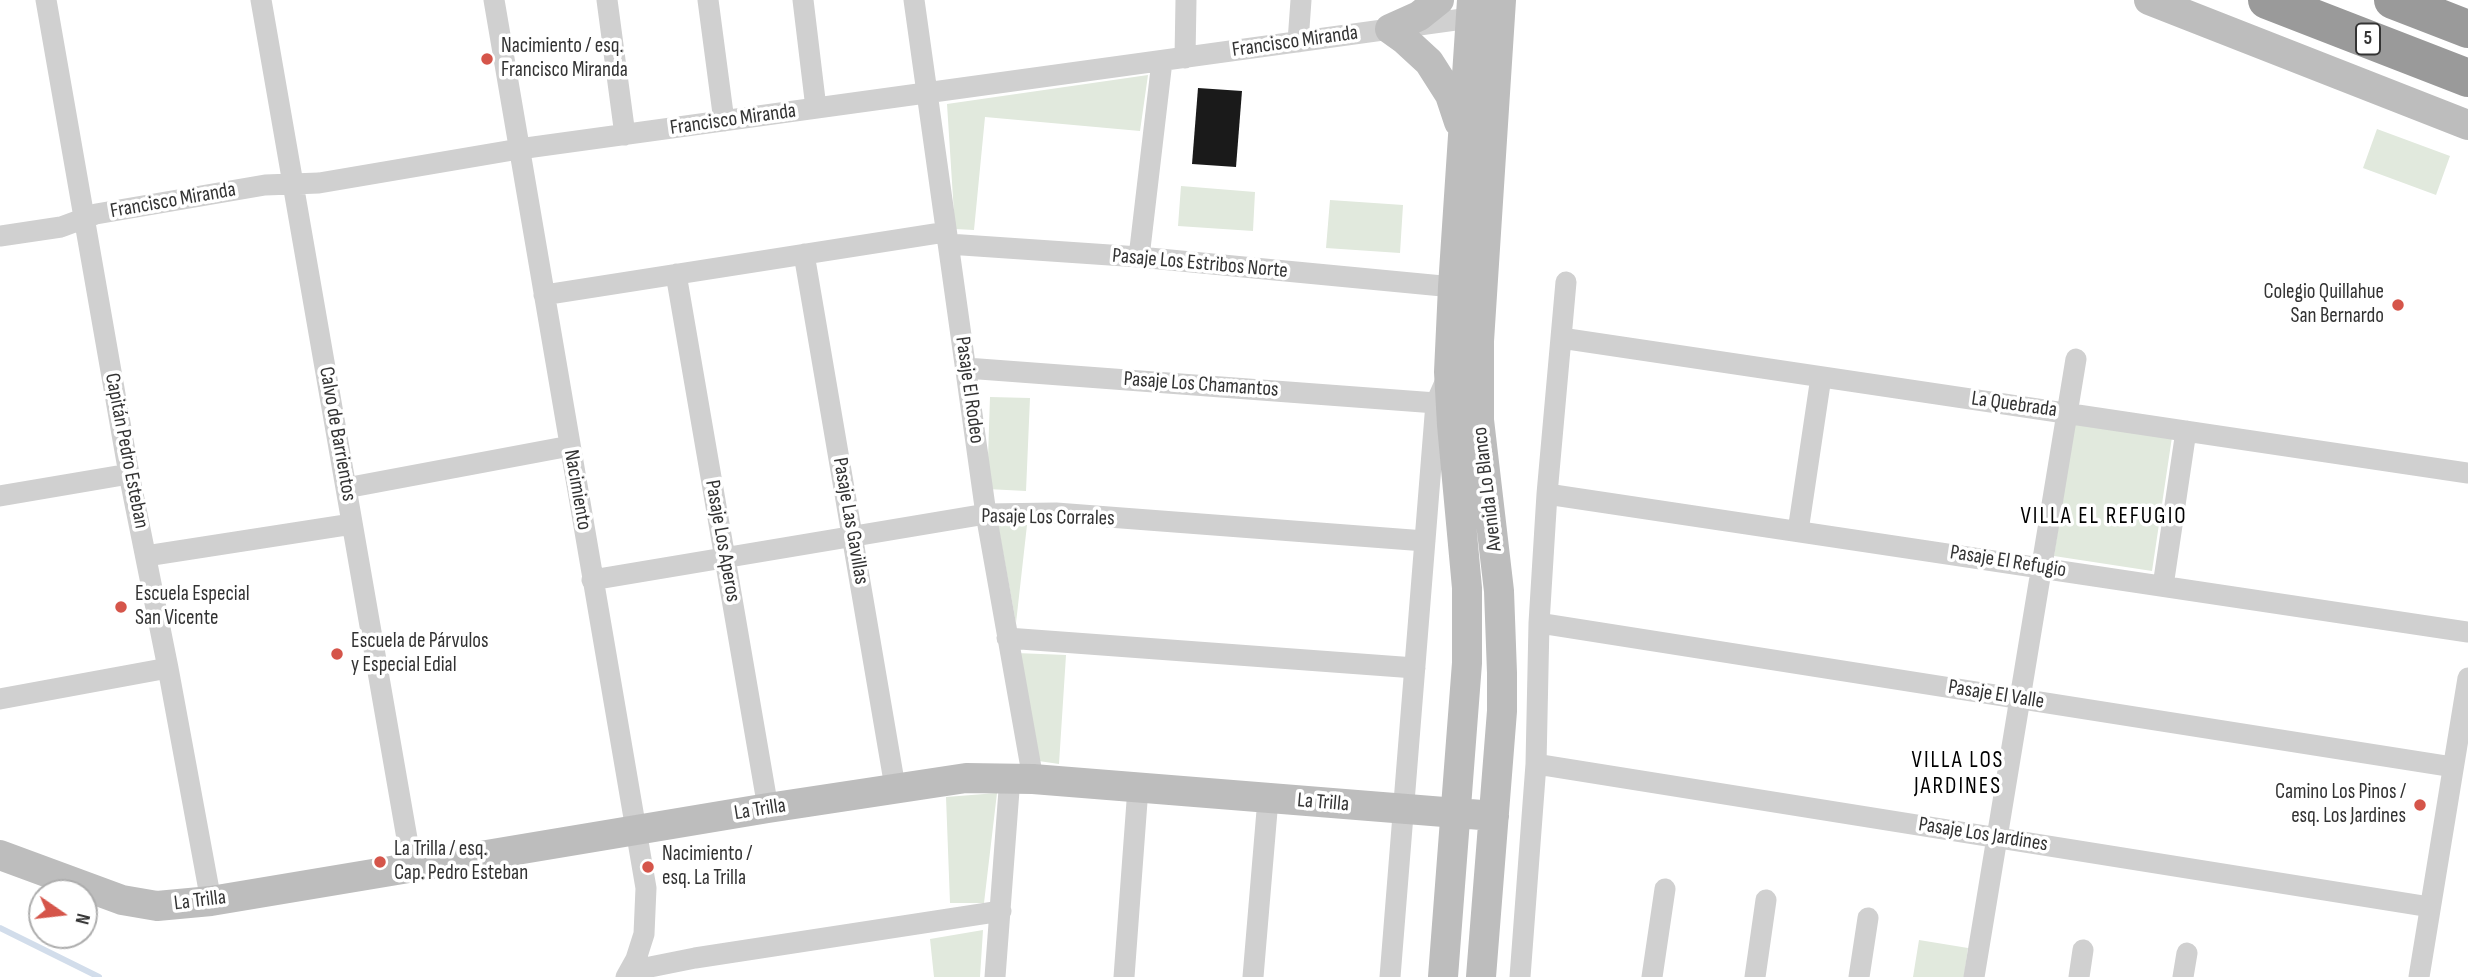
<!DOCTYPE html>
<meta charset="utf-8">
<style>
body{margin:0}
#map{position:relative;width:2468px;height:977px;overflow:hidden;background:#fff;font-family:"Sofia Sans Condensed",sans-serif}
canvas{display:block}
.north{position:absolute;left:28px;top:879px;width:70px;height:70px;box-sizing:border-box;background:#fff;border:2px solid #adadad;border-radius:50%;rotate:104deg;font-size:19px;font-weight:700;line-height:28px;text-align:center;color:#333}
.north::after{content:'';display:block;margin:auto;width:24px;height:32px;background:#d5554a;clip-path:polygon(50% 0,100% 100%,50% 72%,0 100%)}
</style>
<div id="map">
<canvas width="2468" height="977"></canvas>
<div class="north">N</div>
</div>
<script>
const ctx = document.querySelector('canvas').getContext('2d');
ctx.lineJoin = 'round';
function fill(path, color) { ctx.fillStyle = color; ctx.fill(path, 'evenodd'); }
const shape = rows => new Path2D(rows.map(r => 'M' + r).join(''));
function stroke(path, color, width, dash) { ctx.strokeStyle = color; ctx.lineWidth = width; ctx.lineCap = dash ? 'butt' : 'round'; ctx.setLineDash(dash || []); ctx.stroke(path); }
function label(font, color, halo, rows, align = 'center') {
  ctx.font = font + ' "Sofia Sans Condensed",sans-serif'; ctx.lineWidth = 7; ctx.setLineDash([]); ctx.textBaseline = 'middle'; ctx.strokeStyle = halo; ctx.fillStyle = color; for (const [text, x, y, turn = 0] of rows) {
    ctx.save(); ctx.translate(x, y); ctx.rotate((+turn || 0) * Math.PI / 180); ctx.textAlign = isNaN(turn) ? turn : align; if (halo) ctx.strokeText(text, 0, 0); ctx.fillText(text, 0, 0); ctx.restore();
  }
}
const green = shape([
 [1148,75,1140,131,985,117,974,230,955,229,947,104],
 [2377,129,2450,156,2436,195,2363,168],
 [1181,186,1255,192,1253,231,1178,226],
 [1330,200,1403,205,1400,253,1326,248],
 [990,397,1030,398,1026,491,987,489],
 [2074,422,2172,437,2152,571,2054,556],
 [998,525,1027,525,1016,623],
 [1016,653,1066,655,1059,764,1032,760],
 [997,793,984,903,950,903,946,797],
 [983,930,980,977,934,977,930,939],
 [1919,940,1968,948,1964,977,1913,977]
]);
const stream = shape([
 [0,928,99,977]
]);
const building = shape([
 [1198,88,1242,91,1236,167,1192,164]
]);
const street = shape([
 [46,0,129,474,168,668,211,901],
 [261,0,412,867],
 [494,0,646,888,644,934,636,959,626,977],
 [607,0,625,135],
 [708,0,724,121],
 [803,0,816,108],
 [914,0,986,514,1033,779],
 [1298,42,1301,0],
 [1185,58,1186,0],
 [0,236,61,227,96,214,265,185,319,183,519,149,1470,18],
 [948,244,1139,257,1453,287],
 [804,254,895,787],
 [1139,257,1162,61],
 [676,274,768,808],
 [544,295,946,232],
 [1561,338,2468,473],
 [966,368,1436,403],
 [346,488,570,446],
 [1547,494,2468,632],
 [0,496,129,474],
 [1798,531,1821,377],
 [146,556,352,524],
 [592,580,986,514,1056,513,1425,541],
 [2163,586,2186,431],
 [1539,623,2453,767],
 [1007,638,1415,668],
 [0,699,168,668],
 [1536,764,2430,907],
 [630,971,695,958,1001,911],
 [995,977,1010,777],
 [1124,977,1138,788],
 [1253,977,1268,799],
 [1390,977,1436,403,1447,378],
 [1520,977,1536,764,1539,623,1547,494,1566,282],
 [1652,977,1665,889],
 [1755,977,1766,900],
 [1859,977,1868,918],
 [1974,977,2076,359],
 [2079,977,2083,950],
 [2183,977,2187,953],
 [2419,977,2468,678]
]);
const secondary = shape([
 [2149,0,2468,125],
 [1390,29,1404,39,1429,62,1450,95,1459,122],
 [1390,29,1419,16,1439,0],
 [0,855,122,900,157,906,211,901,768,808,966,778,1033,779,1494,816],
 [1443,977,1467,663,1467,588,1452,425,1449,372,1453,287,1472,0],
 [1481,977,1502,711,1502,673,1499,591,1479,420,1479,341,1501,0]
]);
const highway = shape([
 [2267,0,2468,78],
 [2393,0,2468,29]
]);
const markers = [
 [487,59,7,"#d5554a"],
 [2398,305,7,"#d5554a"],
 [121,607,7,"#d5554a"],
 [337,654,7,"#d5554a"],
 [2420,805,7,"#d5554a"],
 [380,862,7,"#d5554a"],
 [648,867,7,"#d5554a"]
];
const shields = [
 [2368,39,24]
];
const shieldNames = [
 ["5",2368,39]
];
const streetNames = [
 ["Francisco Miranda",1295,42,-8],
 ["Francisco Miranda",733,120,-8],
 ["Francisco Miranda",173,201,-10],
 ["Pasaje Los Estribos Norte",1200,264,5],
 ["Pasaje Los Chamantos",1201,385,4],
 ["Pasaje El Rodeo",969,390,82],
 ["La Quebrada",2014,405,8],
 ["Calvo de Barrientos",337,434,80],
 ["Capitán Pedro Esteban",126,451,79],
 ["Avenida Lo Blanco",1488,489,-97],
 ["Nacimiento",577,490,80],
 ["Pasaje Los Corrales",1048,518,1],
 ["Pasaje Las Gavillas",850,521,80],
 ["Pasaje Los Aperos",722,541,80],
 ["Pasaje El Refugio",2008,562,9],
 ["Pasaje El Valle",1996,695,9],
 ["La Trilla",1323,803,5],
 ["La Trilla",760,810,-9],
 ["Pasaje Los Jardines",1983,835,9],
 ["La Trilla",200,901,-7]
];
const poiNames = [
 ["Nacimiento / esq.",501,47],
 ["Francisco Miranda",501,71],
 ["Colegio Quillahue",2384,293,"right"],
 ["San Bernardo",2384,317,"right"],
 ["Escuela Especial",135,595],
 ["San Vicente",135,619],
 ["Escuela de Párvulos",351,642],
 ["y Especial Edial",351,666],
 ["Camino Los Pinos /",2406,793,"right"],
 ["esq. Los Jardines",2406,817,"right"],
 ["La Trilla / esq.",394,850],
 ["Cap. Pedro Esteban",394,874],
 ["Nacimiento /",662,855],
 ["esq. La Trilla",662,879]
];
const neighbourhoodNames = [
 ["VILLA EL REFUGIO",2104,517],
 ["VILLA LOS",1958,761],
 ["JARDINES",1958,787]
];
fill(green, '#e1e9dd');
stroke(stream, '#d2ddeb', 6);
fill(building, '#1a1a1a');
stroke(street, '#d0d0d0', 21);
stroke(secondary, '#bdbdbd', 30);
stroke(highway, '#9a9a9a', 38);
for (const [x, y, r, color] of markers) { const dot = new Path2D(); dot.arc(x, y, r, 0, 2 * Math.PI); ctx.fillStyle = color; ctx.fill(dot); stroke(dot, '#fff', 2.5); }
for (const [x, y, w] of shields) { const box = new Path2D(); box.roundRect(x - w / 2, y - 15.5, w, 31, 5); ctx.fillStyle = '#fff'; ctx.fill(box); stroke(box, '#333', 2); }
label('bold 19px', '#333', null, shieldNames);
label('21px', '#333', '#fff', streetNames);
label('21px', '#333', '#fff', poiNames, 'left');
ctx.letterSpacing = '2px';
label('23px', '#000', '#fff', neighbourhoodNames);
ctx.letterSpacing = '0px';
</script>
